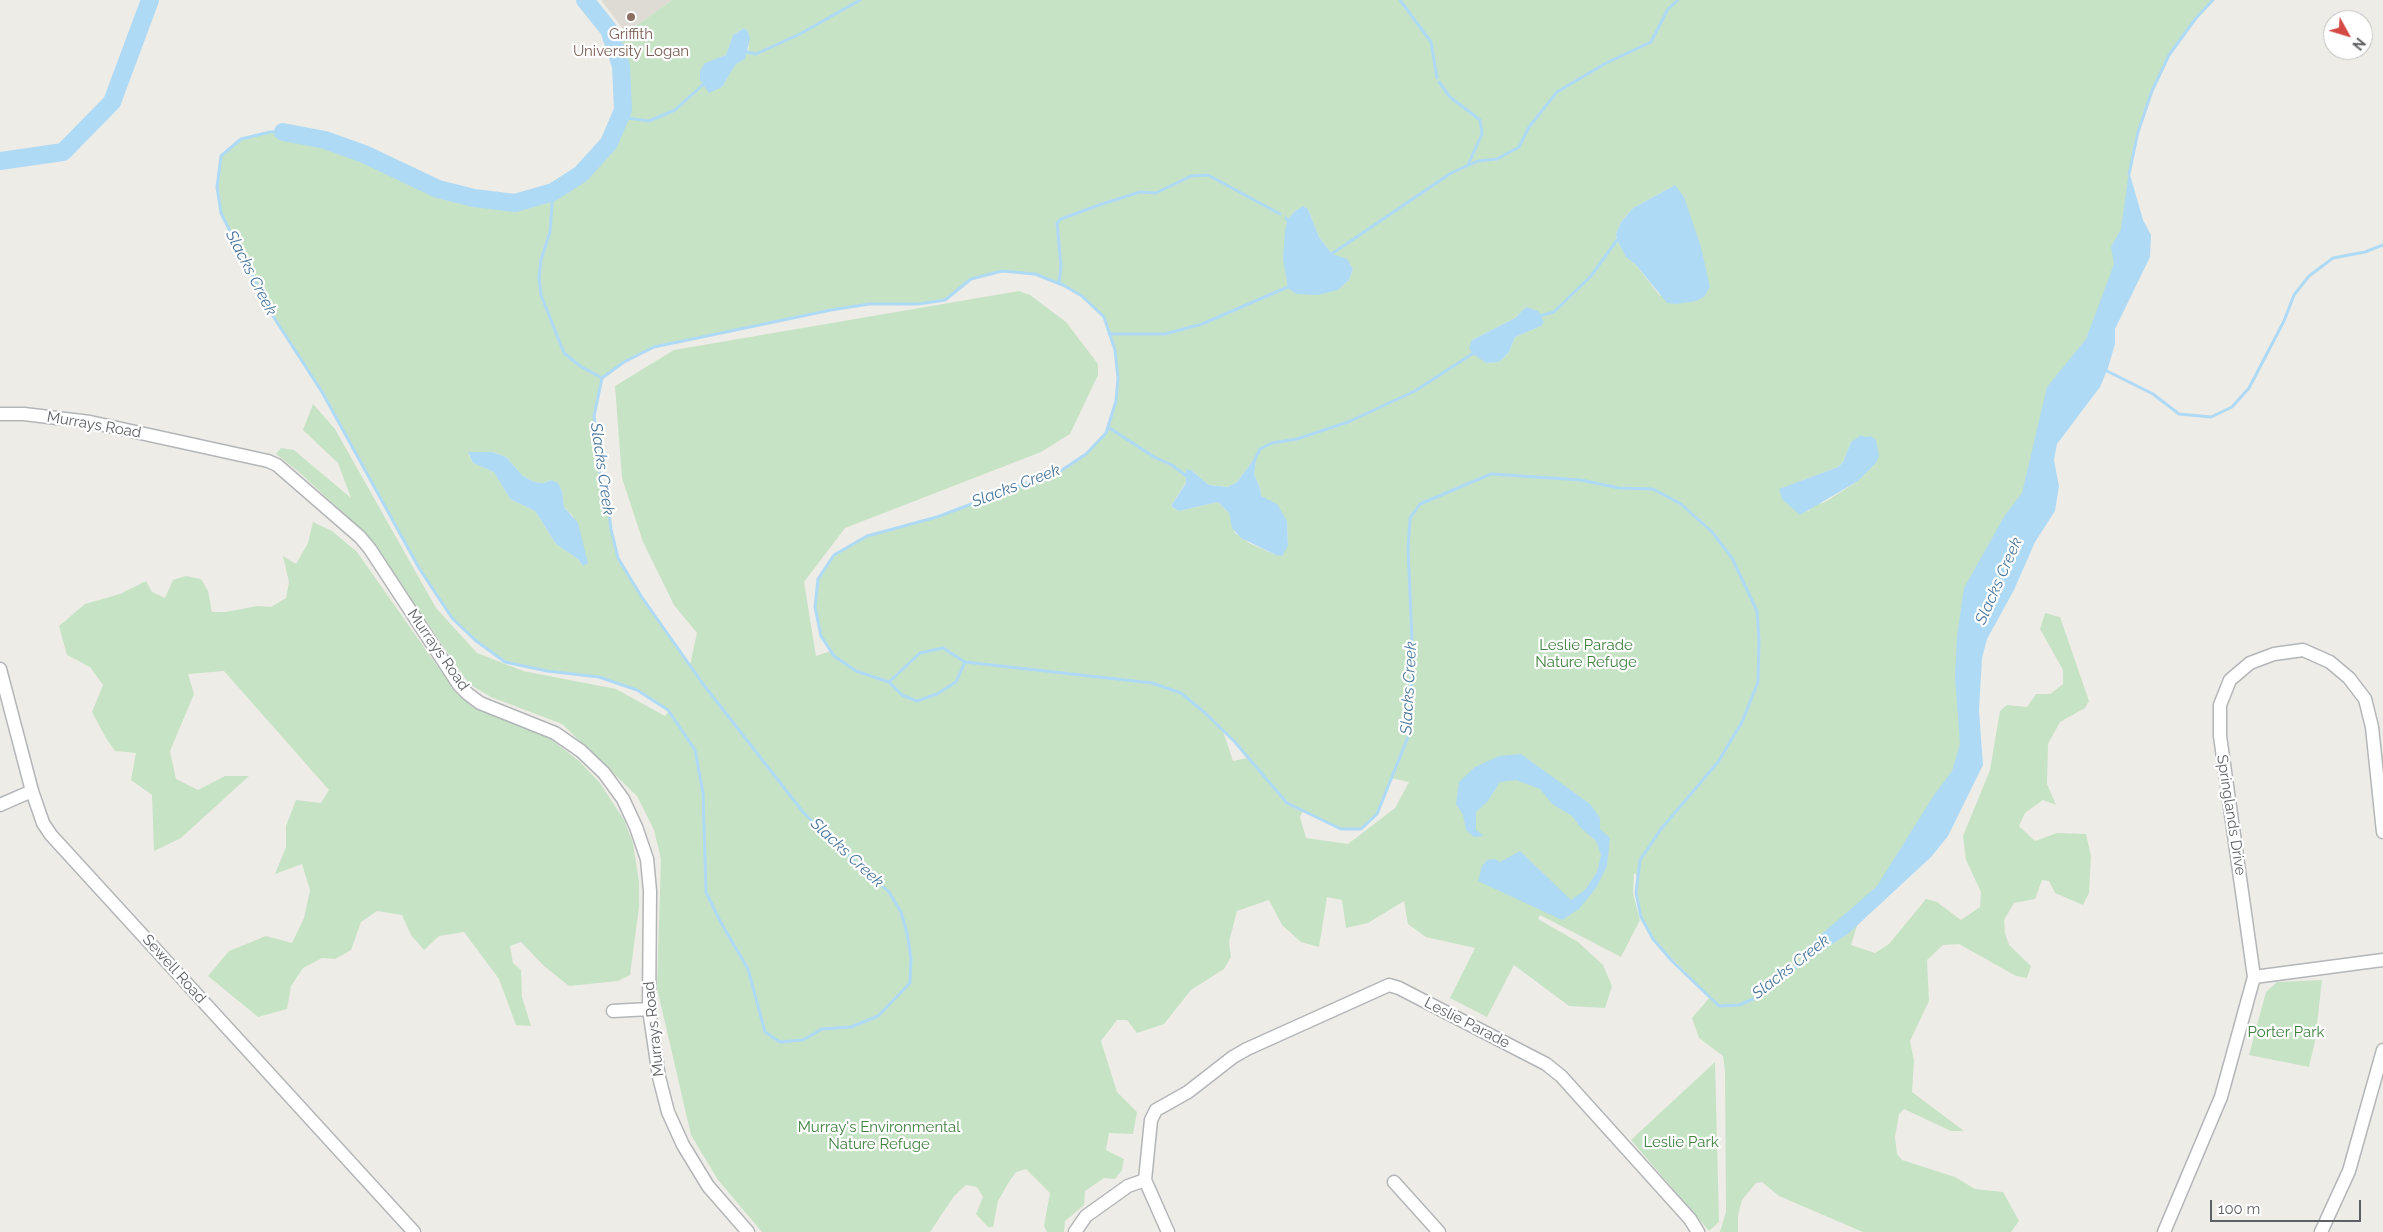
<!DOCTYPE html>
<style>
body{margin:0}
#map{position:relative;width:2383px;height:1232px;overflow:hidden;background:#eeece6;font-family:Raleway,sans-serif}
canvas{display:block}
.north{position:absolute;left:2323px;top:10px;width:50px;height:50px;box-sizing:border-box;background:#fff;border:1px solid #bfc0c1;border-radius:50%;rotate:129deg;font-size:14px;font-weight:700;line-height:20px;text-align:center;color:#5e6164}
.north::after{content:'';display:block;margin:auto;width:18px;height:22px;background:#d54944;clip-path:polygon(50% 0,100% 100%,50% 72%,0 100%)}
.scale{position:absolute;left:2210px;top:1200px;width:151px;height:22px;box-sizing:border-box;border:2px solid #5e6164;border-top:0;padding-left:6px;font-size:15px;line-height:18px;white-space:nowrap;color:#5e6164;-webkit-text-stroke:4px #fff;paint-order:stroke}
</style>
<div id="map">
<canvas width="2383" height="1232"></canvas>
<div class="north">N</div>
<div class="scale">100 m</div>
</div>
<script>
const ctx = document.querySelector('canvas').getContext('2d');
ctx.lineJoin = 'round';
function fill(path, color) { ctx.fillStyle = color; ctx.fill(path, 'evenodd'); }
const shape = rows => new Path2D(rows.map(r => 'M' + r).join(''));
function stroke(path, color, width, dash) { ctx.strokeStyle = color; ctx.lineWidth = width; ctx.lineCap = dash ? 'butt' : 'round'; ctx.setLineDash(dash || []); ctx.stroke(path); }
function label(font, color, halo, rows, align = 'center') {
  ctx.font = font + ' Raleway,sans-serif'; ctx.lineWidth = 4.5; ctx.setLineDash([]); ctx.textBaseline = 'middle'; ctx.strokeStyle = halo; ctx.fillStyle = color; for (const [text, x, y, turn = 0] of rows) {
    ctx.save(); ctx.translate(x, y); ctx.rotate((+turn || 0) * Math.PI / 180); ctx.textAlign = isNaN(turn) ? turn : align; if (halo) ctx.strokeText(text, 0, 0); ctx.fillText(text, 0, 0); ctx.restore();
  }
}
const education = shape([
 [601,0,672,0,626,33]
]);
const green = shape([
 [672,0,2213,0,2196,18,2169,55,2152,91,2138,132,2129,171,2135,238,1978,622,1971,761,1863,907,1851,945,1875,953,1889,944,1926,899,1937,902,1961,920,1980,907,1981,892,1966,860,1963,836,1990,770,2000,711,2007,705,2027,707,2036,694,2050,694,2063,684,2063,670,2040,629,2045,613,2060,617,2089,701,2085,708,2060,722,2048,744,2047,784,2056,805,2043,800,2025,813,2019,826,2035,841,2057,833,2086,834,2091,856,2089,893,2083,905,2055,893,2049,881,2042,880,2035,899,2014,903,2004,920,2005,933,2009,945,2031,966,2027,978,2016,976,1959,944,1943,945,1927,960,1929,1001,1910,1041,1914,1061,1912,1092,1964,1131,1951,1131,1904,1109,1899,1114,1895,1137,1897,1154,1902,1160,1955,1177,1975,1189,2003,1192,2019,1221,2011,1232,1863,1232,1779,1196,1762,1182,1756,1183,1742,1200,1738,1215,1738,1232,1720,1232,1726,1212,1725,1071,1723,1056,1699,1038,1692,1018,1710,997,1653,939,1641,917,1636,893,1638,877,1634,873,1633,893,1640,920,1621,957,1540,915,1538,919,1578,942,1603,965,1612,986,1605,1008,1569,1006,1514,965,1487,1017,1450,998,1475,948,1426,937,1408,924,1404,901,1368,923,1346,928,1342,900,1327,897,1319,947,1301,942,1282,925,1269,900,1237,911,1229,942,1231,957,1224,969,1191,990,1164,1024,1137,1033,1127,1020,1117,1020,1101,1041,1117,1092,1137,1112,1133,1134,1109,1133,1106,1150,1124,1159,1122,1170,1115,1179,1104,1178,1085,1191,1084,1205,1065,1221,1064,1232,1047,1232,1044,1226,1050,1193,1026,1169,1016,1172,1009,1182,998,1201,993,1227,988,1227,976,1214,983,1197,977,1187,966,1185,954,1196,930,1232,762,1232,718,1180,691,1135,657,988,661,859,654,830,637,796,562,724,491,697,469,684,367,535,299,472,276,454,281,448,294,450,351,498,338,463,303,430,313,404,335,429,436,608,477,653,523,671,616,689,665,716,669,711,637,690,599,677,547,671,505,662,475,640,452,618,419,568,322,392,271,313,221,213,217,187,221,156,241,139,270,132,325,140,364,154,438,189,474,198,515,203,553,192,581,174,609,143,623,110,621,66,612,37,626,33],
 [744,28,749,48,743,60,736,63,722,87,712,61,726,55,733,35],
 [1675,185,1710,287,1660,296,1636,265,1626,256,1617,240,1616,234,1621,222,1633,208],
 [1303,206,1308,209,1319,237,1332,254,1353,269,1349,280,1338,290,1294,212],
 [1002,271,1035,274,1063,285,1082,296,1104,317,1115,350,1118,378,1116,401,1106,433,1086,454,1062,470,937,517,867,536,834,555,818,579,815,607,821,636,831,651,816,656,804,582,845,528,1041,452,1070,434,1098,375,1098,364,1066,322,1030,295,1019,291,674,350,615,386,622,478,643,542,674,605,697,633,690,665,641,596,618,558,611,529,608,506,601,484,594,416,602,378,624,362,654,347,831,310,869,304,918,304,945,300,971,279],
 [1526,307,1540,326,1515,337,1509,352,1499,362,1486,363,1472,340,1515,318],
 [1851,442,1876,463,1858,481,1825,502,1812,506,1808,512,1803,480,1838,467,1843,462],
 [493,452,506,457,523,476,534,482,544,483,551,480,562,491,564,507,573,516,583,566,578,559,556,544,535,511,510,499,494,472,473,463,468,453],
 [1254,459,1256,461,1254,474,1260,488,1261,496,1287,521,1288,546,1276,555,1249,543,1235,533,1229,513,1218,502,1179,511,1171,506,1186,482,1191,470,1209,485,1228,487,1237,482],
 [1223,731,1234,741,1248,758,1233,761],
 [1391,778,1409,782,1395,808,1348,844,1306,838,1300,817,1303,811,1341,829,1361,829,1377,814],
 [313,522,332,531,357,552,457,694,469,703,547,736,579,761,600,783,624,820,633,843,639,882,639,907,630,975,618,981,569,986,544,966,521,942,510,946,513,963,521,970,522,997,531,1026,516,1025,499,979,464,932,439,936,424,950,411,935,402,915,377,911,361,922,351,950,335,959,322,958,303,968,291,986,287,1009,258,1017,208,976,229,951,266,936,292,943,304,918,310,890,302,864,275,874,286,847,286,826,296,800,321,803,329,790,224,671,188,674,194,694,170,751,176,779,198,790,225,776,249,776,181,838,154,851,152,795,131,780,136,753,115,751,106,738,92,712,103,685,90,667,67,655,59,626,85,604,120,594,146,581,152,592,165,598,173,580,186,576,201,579,208,591,212,612,226,612,257,606,271,607,286,598,289,582,283,556,296,564,308,543],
 [2322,980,2315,1041,2309,1067,2249,1055,2266,992,2277,982],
 [1715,1062,1719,1222,1709,1231,1631,1140]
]);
const water = shape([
 [744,28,748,31,750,38,745,59,736,64,722,87,709,93,700,80,700,71,705,63,726,55,733,35],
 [2129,171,2143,220,2151,235,2150,257,2115,329,2115,344,2108,368,2100,387,2057,444,2054,460,2059,486,2055,511,2035,542,2014,590,1987,639,1982,658,1979,710,1983,765,1948,836,1931,857,1849,933,1795,969,1816,939,1877,886,1934,795,1952,771,1960,744,1955,677,1957,636,1964,588,2005,515,2022,493,2047,387,2086,339,2114,264,2111,247,2121,229],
 [1675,185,1684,197,1701,247,1710,287,1704,297,1696,301,1676,304,1667,303,1636,265,1626,257,1617,240,1616,234,1621,222,1633,208],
 [1303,206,1308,209,1319,237,1332,254,1347,259,1353,269,1349,280,1338,290,1318,295,1296,294,1288,288,1283,260,1285,231,1287,221,1294,212],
 [1526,307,1538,311,1544,322,1541,326,1515,337,1509,352,1499,362,1486,363,1472,353,1469,348,1472,340,1515,318],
 [1861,435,1865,437,1871,436,1876,440,1879,456,1876,463,1858,481,1800,515,1782,499,1779,489,1838,467,1843,462,1851,442],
 [468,452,493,452,506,457,523,476,534,482,544,483,551,480,558,483,562,491,564,507,578,523,588,563,583,566,578,559,556,544,535,511,510,499,494,472,473,463],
 [1254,459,1256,461,1254,474,1260,488,1261,496,1277,504,1287,521,1288,546,1282,556,1276,555,1241,538,1232,528,1229,513,1218,502,1179,511,1171,506,1186,483,1186,469,1191,470,1209,485,1228,487,1237,482],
 [1521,754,1590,804,1600,818,1600,829,1610,838,1607,866,1596,888,1579,909,1562,920,1478,881,1482,866,1487,860,1495,859,1500,862,1520,851,1571,900,1585,890,1597,872,1601,855,1596,841,1581,828,1572,816,1552,804,1540,789,1516,780,1500,782,1488,801,1476,812,1476,830,1484,836,1474,837,1466,830,1463,815,1456,804,1459,782,1475,767,1499,756]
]);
const stream = shape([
 [1400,0,1431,42,1437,78],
 [742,51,756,54,800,34,860,0],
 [1439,82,1450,97,1480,120,1482,134,1468,165],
 [620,117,649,121,675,110,706,82],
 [283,132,270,132,241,139,221,156,217,187,221,213,271,313,322,392,419,568,452,618,475,640,505,662,547,671,599,677,637,690,668,710,695,750,703,793,706,892,720,921,748,969,765,1032,780,1042,803,1040,822,1029,851,1027,878,1016,910,983,911,958,907,933,901,912,889,892,833,842,803,812,703,684,641,596,618,558,611,529,608,506,601,484,594,416,602,378,624,362,654,347,831,310,869,304,918,304,945,300,971,279,1002,271,1035,274,1063,285,1082,296,1104,317,1115,350,1118,378,1116,401,1106,433,1086,454,1062,470,937,517,867,536,834,555,818,579,815,607,821,636,834,656,856,671,889,682,920,653,943,648,965,662,1152,683,1181,693,1204,712,1234,741,1287,803,1341,829,1361,829,1377,814,1410,732,1412,641,1408,548,1410,518,1420,504,1491,474,1581,480,1619,488,1653,489,1681,504,1712,532,1732,558,1757,611,1759,640,1758,682,1742,722,1718,762,1661,829,1640,860,1636,893,1641,917,1653,939,1672,961,1719,1006,1739,1005,1760,996,1798,965],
 [2129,174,2138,132,2152,91,2169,55,2196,18,2213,0],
 [553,192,550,232,541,260,539,277,541,295,564,353,580,366,602,378],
 [1286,218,1290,224],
 [1330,255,1451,173,1478,161,1497,159,1519,147,1529,127,1557,92,1606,63,1651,42,1668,9,1678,0],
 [1059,284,1061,266,1057,223,1061,219,1099,205,1140,192,1156,193,1191,176,1208,175,1280,214],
 [1539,316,1554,312,1591,276,1617,240],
 [1109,334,1165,334,1202,324,1290,286],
 [2105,370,2153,394,2179,414,2211,417,2232,407,2249,388,2284,321,2294,295,2309,276,2333,258,2365,252,2383,245],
 [1108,427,1154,457,1172,465,1189,478],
 [1254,461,1260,449,1272,443,1297,439,1348,422,1415,391,1475,352],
 [889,682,902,695,917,701,937,694,956,682,965,662]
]);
const river = shape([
 [283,132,325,140,364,154,438,189,474,198,515,203,553,192,581,174,609,143,623,110,621,66,609,30,585,0],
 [0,161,63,152,112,102,150,0]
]);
const minor = shape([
 [0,414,24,414,90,422,268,461,277,465,360,537,370,549,459,685,468,694,480,703,555,733,581,751,604,773,623,799,636,827,647,859,650,891,649,1009,659,1077,668,1112,683,1145,708,1186,748,1232],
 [0,669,32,791,43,823,51,835,414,1232],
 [0,805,32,791],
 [2254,977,2383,960],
 [613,1011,649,1009],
 [1394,1182,1439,1232],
 [1075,1232,1086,1216,1128,1186,1145,1180],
 [1168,1232,1145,1180,1151,1120,1156,1110,1188,1092,1233,1057,1247,1049,1389,985,1399,988,1546,1064,1561,1076,1690,1219,1698,1232],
 [2164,1232,2221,1097,2254,977,2220,736,2220,705,2230,680,2250,663,2274,654,2303,650,2330,662,2349,678,2365,699,2372,727,2383,832],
 [2321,1232,2349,1171,2383,1050]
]);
const markers = [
 [631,17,5,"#8d6e63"]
];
const educationNames = [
 ["Griffith",631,34],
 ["University Logan",631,51]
];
const streetNames = [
 ["Murrays Road",94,425,10],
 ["Murrays Road",438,650,55],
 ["Springlands Drive",2231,815,81],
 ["Sewell Road",174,969,48],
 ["Leslie Parade",1467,1023,27],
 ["Murrays Road",654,1029,-96]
];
const parkNames = [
 ["Leslie Parade",1586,645],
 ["Nature Refuge",1586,662],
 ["Porter Park",2286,1032],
 ["Murray's Environmental",879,1127],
 ["Nature Refuge",879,1144],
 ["Leslie Park",1681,1142]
];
const waterNames = [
 ["Slacks Creek",251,273,63],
 ["Slacks Creek",602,469,82],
 ["Slacks Creek",1016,486,-21],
 ["Slacks Creek",1999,581,-66],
 ["Slacks Creek",1409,688,-87],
 ["Slacks Creek",847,853,43],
 ["Slacks Creek",1791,967,-38]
];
fill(education, '#dedbd4');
fill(green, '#c7e3c5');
fill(water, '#afdaf5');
stroke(stream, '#afdaf5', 3);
stroke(river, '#afdaf5', 18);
stroke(minor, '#b3b6b9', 15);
stroke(minor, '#fff', 12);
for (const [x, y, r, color] of markers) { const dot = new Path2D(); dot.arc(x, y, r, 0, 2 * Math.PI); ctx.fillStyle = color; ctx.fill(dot); stroke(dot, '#fff', 2); }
label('15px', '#785e54', '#fff', educationNames);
label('15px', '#5e6164', '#fff', streetNames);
label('15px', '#408140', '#fff', parkNames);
label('italic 16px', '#4a769d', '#fff', waterNames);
</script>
